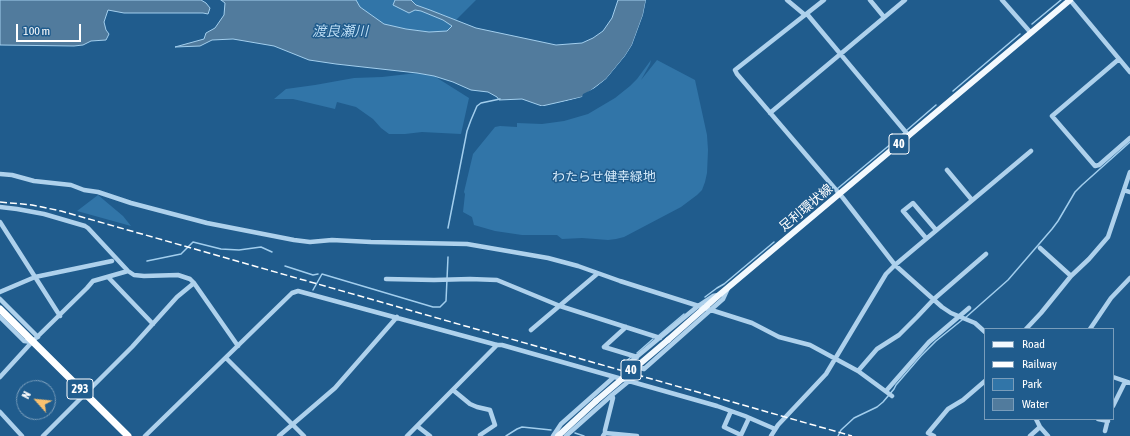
<!DOCTYPE html>
<meta charset="utf-8">
<style>
body{margin:0}
#map{position:relative;width:1130px;height:436px;overflow:hidden;background:#205c8d;font-family:"Asap Condensed",sans-serif}
canvas{display:block}
.legend{position:absolute;left:984px;top:328px;width:130px;height:92px;box-sizing:border-box;background:#205c8d;border:1px solid #799dbb;margin:0;padding:5px 7px;list-style:none;font-size:12px;color:#fff}
.legend li{display:flex;align-items:center;gap:8px;height:20px}
.legend b{width:20px;border:1px solid #799dbb}
.north{position:absolute;left:16px;top:380px;width:40px;height:40px;box-sizing:border-box;background:#205c8d;border:1px solid #799dbb;border-radius:50%;rotate:297deg;font-size:11px;font-weight:700;line-height:16px;text-align:center;color:#fff}
.north::after{content:'';display:block;margin:auto;width:14px;height:18px;background:#f9c16f;clip-path:polygon(50% 0,100% 100%,50% 72%,0 100%)}
.scale{position:absolute;left:16px;top:24px;width:65px;height:18px;box-sizing:border-box;border:2px solid #fff;border-top:0;padding-left:5px;font-size:12px;line-height:14px;white-space:nowrap;color:#fff;-webkit-text-stroke:3px #205c8d;paint-order:stroke}
</style>
<div id="map">
<canvas width="1130" height="436"></canvas>
<ul class="legend">
<li><b style="height:5px;background:#f3f9fe"></b>Road</li>
<li><b style="height:5px;background:#fff"></b>Railway</li>
<li><b style="height:11px;background:#3175a8"></b>Park</li>
<li><b style="height:11px;background:#517b9d"></b>Water</li>
</ul>
<div class="north">N</div>
<div class="scale">100 m</div>
</div>
<script>
const ctx = document.querySelector('canvas').getContext('2d');
ctx.lineJoin = 'round';
function fill(path, color) { ctx.fillStyle = color; ctx.fill(path, 'evenodd'); }
const shape = rows => new Path2D(rows.map(r => 'M' + r).join(''));
function stroke(path, color, width, dash) { ctx.strokeStyle = color; ctx.lineWidth = width; ctx.lineCap = dash ? 'butt' : 'round'; ctx.setLineDash(dash || []); ctx.stroke(path); }
function label(font, color, halo, rows, align = 'center') {
  ctx.font = font + ' "Asap Condensed","Noto Sans JP",sans-serif'; ctx.lineWidth = 3; ctx.setLineDash([]); ctx.textBaseline = 'middle'; ctx.strokeStyle = halo; ctx.fillStyle = color; for (const [text, x, y, turn = 0] of rows) {
    ctx.save(); ctx.translate(x, y); ctx.rotate((+turn || 0) * Math.PI / 180); ctx.textAlign = isNaN(turn) ? turn : align; if (halo) ctx.strokeText(text, 0, 0); ctx.fillText(text, 0, 0); ctx.restore();
  }
}
const green = shape([
 [356,0,395,0,393,5,421,11,443,20,453,26,447,31,429,32,406,29,384,24,360,7],
 [411,0,476,0,456,20,430,10,416,5],
 [651,60,650,64,641,80,657,60,695,80,707,135,708,150,707,173,705,182,702,190,697,195,681,207,624,237,616,239,608,240,582,238,562,239,557,235,522,235,495,231,474,225,472,217,463,212,465,194,464,192,473,154,495,127,500,126,517,127,517,123,542,124,564,121,588,114,615,98,630,86,637,79],
 [417,73,434,76,469,98,461,134,422,132,405,134,389,134,381,128,373,119,356,107,337,102,335,109,293,99,274,99,286,89,315,85,354,78,382,77],
 [98,195,123,216,131,226,77,211]
]);
const water = shape([
 [0,0,201,0,206,3,210,8,208,14,203,13,124,13,108,10,104,22,106,30,109,34,106,40,91,41,83,45,74,46,0,45,0,0],
 [221,0,356,0,360,7,384,24,406,29,429,32,447,31,452,26,443,20,421,11,415,10,409,13,393,5,395,0,411,0,416,5,430,10,476,28,556,45,582,43,593,38,603,31,612,18,618,0,646,0,643,15,632,45,625,56,606,79,582,97,542,106,522,99,499,100,497,97,488,92,471,90,453,82,434,76,417,73,336,64,309,60,274,46,233,39,212,40,200,46,175,47,204,39,206,33,215,28,224,15,225,3,221,0]
]);
const pier = shape([
 [646,0,648,0,645,15,633,46,626,57,608,81,596,89,585,96,583,99,543,108,538,106,549,106,582,97,583,94,595,88,606,79,625,56,632,45,643,15]
]);
const stream = shape([
 [1032,24,1061,0],
 [953,91,1020,34],
 [907,130,936,105],
 [837,189,904,133],
 [448,228,467,131,471,120,477,106,481,103,500,99],
 [147,261,181,254,193,242,221,249,239,250,261,247,272,252],
 [285,266,313,275,318,274],
 [313,290,322,274,433,307,440,307,446,301,448,257],
 [705,297,717,288,724,284,774,242],
 [965,318,1008,280,1052,229,1058,221,1075,192,1082,185,1130,142],
 [658,336,684,314],
 [637,353,653,339],
 [623,364,631,357],
 [575,433,584,436],
 [506,436,517,429,522,427,551,430],
 [838,436,841,430,854,418,877,407,883,402,894,389,896,385,921,356,936,341,962,320]
]);
const minor = shape([
 [787,0,805,15],
 [824,0,735,70,737,74,843,198,895,265,942,307,951,313,975,323,985,332],
 [870,0,884,17],
 [1002,0,1031,33],
 [1070,0,1130,72],
 [807,14,909,136],
 [1119,59,1052,116,1095,166,1099,165,1130,138],
 [770,113,905,0],
 [947,170,972,200],
 [0,174,12,175,34,181,71,185,84,190,98,192,131,203,207,223,294,240,310,242,332,240,371,242,467,244,548,258,578,266,620,281,752,323,779,337,810,345,858,371,892,396],
 [1124,190,1130,192],
 [0,207,17,209,44,214,85,226,88,228,128,271,134,275,144,276,178,275,190,279,194,283],
 [0,222,60,316],
 [926,238,903,211,913,203,936,230],
 [1040,248,1071,276],
 [108,277,153,324],
 [386,279,434,280,470,279,497,280,560,306,660,338],
 [0,292,35,277,112,261],
 [718,295,713,296,698,306,628,364,644,369,723,299,728,288],
 [0,299,38,337],
 [0,317,24,341,32,342],
 [1026,329,1041,313,1071,276,1089,259,1108,237,1130,172],
 [1090,329,1111,298,1130,278],
 [531,330,597,274],
 [604,347,637,357],
 [604,347,626,327],
 [226,358,304,436],
 [858,371,877,349,899,335,917,317,934,299,986,254],
 [0,377,32,342,87,288,93,281,128,271],
 [1113,377,1130,383],
 [453,390,470,404,477,407,490,410,495,425,480,435],
 [886,391,929,342,969,308],
 [1113,406,1125,382],
 [731,411,724,427,741,435,749,418],
 [0,412,22,436],
 [1036,419,1040,427,1048,436],
 [1098,419,1108,421],
 [417,426,430,436],
 [1105,431,1108,419],
 [605,433,637,436],
 [43,436,132,347,177,297,194,283,238,346],
 [145,436,292,293,298,291,497,345,502,345,717,406,745,416,775,429],
 [279,436,335,388,397,317],
 [407,436,497,345],
 [553,436,561,424,614,377],
 [566,436,612,395,629,381],
 [603,436,605,433,605,430,613,398,612,395],
 [771,436,778,425,826,374,886,274,895,265,1031,151],
 [934,436,928,433,948,409,963,400,985,381],
 [1030,436,1040,427]
]);
const major = shape([
 [668,340,719,295,1070,0],
 [558,436,596,401]
]);
const highway = shape([
 [0,309,128,436]
]);
const rail = shape([
 [0,202,32,205,61,211,852,436]
]);
const majorBridge = shape([
 [596,401,668,340]
]);
const shields = [
 [899,144,20],
 [631,370,20],
 [80,389,26]
];
const shieldNames = [
 ["40",899,144],
 ["40",631,370],
 ["293",80,389]
];
const parkNames = [
 ["わたらせ健幸緑地",604,177]
];
const streetNames = [
 ["足利環状線",806,208,-40]
];
const waterNames = [
 ["渡良瀬川",340,32]
];
fill(green, '#3175a8');
fill(water, '#517b9d');
stroke(water, '#a2ceed', 1);
fill(pier, '#205c8d');
stroke(stream, '#a2ceed', 1.5);
stroke(minor, '#aed1ec', 4.5);
stroke(major, '#f3f9fe', 6);
stroke(highway, '#fff', 7);
stroke(rail, '#fff', 1.5, [7, 3]);
stroke(majorBridge, '#f3f9fe', 6);
for (const [x, y, w] of shields) { const box = new Path2D(); box.roundRect(x - w / 2, y - 10, w, 20, 3); ctx.fillStyle = '#205c8d'; ctx.fill(box); stroke(box, '#fff', 1); }
label('bold 12px', '#fff', null, shieldNames);
label('13px', '#d3e9f9', '#205c8d', parkNames);
label('13px', '#fff', '#205c8d', streetNames);
label('italic 14px', '#badbf3', '#205c8d', waterNames);
</script>
